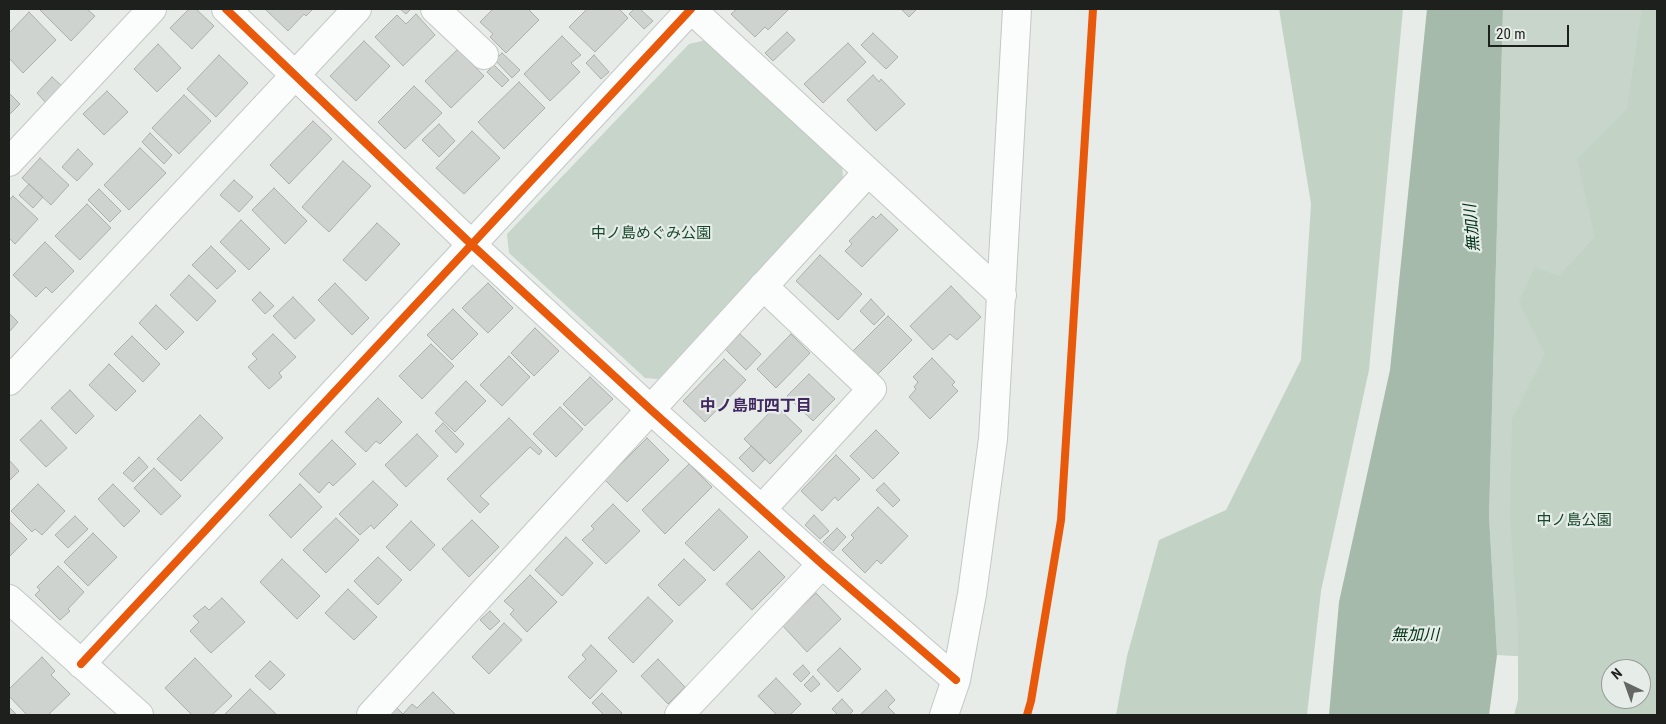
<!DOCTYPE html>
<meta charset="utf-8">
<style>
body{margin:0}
#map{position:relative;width:1666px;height:724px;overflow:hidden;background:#e7ece9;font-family:"Roboto Condensed",sans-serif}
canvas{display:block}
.frame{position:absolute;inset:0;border:10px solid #1e201e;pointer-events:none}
.north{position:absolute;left:1601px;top:659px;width:50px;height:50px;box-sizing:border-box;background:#e6ede8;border:1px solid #969b97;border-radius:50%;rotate:318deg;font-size:14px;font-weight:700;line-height:20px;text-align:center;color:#1e201e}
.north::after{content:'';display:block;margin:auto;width:18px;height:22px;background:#646765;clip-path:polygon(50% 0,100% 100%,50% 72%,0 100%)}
.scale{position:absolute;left:1488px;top:25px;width:81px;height:22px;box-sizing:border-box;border:2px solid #1e201e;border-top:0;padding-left:6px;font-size:15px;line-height:18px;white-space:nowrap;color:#1e201e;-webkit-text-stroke:4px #e6ede8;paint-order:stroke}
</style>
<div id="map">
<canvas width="1666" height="724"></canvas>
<div class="frame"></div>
<div class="north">N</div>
<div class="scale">20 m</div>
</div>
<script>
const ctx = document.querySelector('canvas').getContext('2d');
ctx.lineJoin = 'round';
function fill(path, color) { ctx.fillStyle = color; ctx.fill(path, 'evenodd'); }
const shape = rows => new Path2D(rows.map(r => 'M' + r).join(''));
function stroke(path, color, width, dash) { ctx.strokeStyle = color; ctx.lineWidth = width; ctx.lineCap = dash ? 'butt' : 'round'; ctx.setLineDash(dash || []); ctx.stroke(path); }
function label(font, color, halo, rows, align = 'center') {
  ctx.font = font + ' "Roboto Condensed","Noto Sans JP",sans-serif'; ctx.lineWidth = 4.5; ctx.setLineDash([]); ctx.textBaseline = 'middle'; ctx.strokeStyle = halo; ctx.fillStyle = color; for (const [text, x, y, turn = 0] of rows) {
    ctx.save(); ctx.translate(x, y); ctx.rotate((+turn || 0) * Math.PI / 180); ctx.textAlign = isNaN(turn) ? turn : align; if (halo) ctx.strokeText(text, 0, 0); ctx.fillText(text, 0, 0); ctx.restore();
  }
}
const green = shape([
 [1503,9,1657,9,1657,664,1497,655,1489,516],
 [706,40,842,165,843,178,658,379,645,378,509,253,507,234,689,44]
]);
const forest = shape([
 [1279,9,1403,9,1369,370,1321,591,1307,715,1116,715,1127,656,1159,540,1226,510,1301,360,1311,204],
 [1642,9,1657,9,1657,715,1514,715,1518,700,1518,632,1510,517,1512,419,1545,354,1519,302,1535,267,1559,276,1595,237,1577,159,1627,109],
 [1611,669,1641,669,1641,699,1611,699]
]);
const water = shape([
 [1427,9,1503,9,1489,516,1497,655,1489,715,1329,715,1339,602,1390,370]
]);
const building = shape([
 [39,9,87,9,95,16,71,41,39,9],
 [189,9,196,9,214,26,192,49,170,28,189,9],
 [265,9,313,9,306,16,304,14,288,31,265,9],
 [400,9,411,9,406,14,400,9],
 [493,9,528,9,539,20,506,53,490,37,493,34,480,22,493,9],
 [587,9,619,9,628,18,595,52,569,27,587,9],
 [634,9,640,9,653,21,644,29,629,14,634,9],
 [737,9,786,9,788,10,768,30,765,27,755,37,731,14,737,9],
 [901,9,917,9,909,17,901,9],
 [29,12,56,40,23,73,9,58,9,33,29,12],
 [416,14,435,35,403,66,375,37,397,15,406,24,416,14],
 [787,32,795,40,773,61,765,53,787,32],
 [873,33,898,57,886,69,861,45,873,33],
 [562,36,581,55,571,63,580,72,550,101,524,74,562,36],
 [364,41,390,66,356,101,330,76,364,41],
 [848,43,866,62,823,103,804,84,848,43],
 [158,44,181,68,157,92,134,69,158,44],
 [458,49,484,76,451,108,425,81,458,49],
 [502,53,520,70,512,78,495,60,502,53],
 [219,55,248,83,216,117,187,89,219,55],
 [594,55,609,72,601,79,586,63,594,55],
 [494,65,509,80,502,87,487,72,494,65],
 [873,75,879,82,881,79,905,104,876,131,847,100,873,75],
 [52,77,63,87,46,103,37,93,52,77],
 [519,82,545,108,504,149,478,122,519,82],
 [414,86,442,113,405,149,378,122,414,86],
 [107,91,128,112,104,135,83,114,107,91],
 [9,93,20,104,9,115,9,93],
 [184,95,211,121,179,154,152,128,184,95],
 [313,121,332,139,289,184,270,165,313,121],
 [439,124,455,141,439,157,422,140,439,124],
 [472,131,500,158,464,194,436,168,472,131],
 [150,133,172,155,164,164,142,142,150,133],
 [140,148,166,173,129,210,104,185,140,148],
 [78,149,93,164,77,181,62,167,78,149],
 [40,158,69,185,51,205,22,178,40,158],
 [343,161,371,186,329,232,302,207,343,161],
 [234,180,253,197,239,212,220,195,234,180],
 [29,184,43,197,33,208,19,195,29,184],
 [274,188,307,221,285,244,252,210,274,188],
 [99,189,121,211,110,222,88,200,99,189],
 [13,196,38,219,15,244,9,238,9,200,13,196],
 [87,204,111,228,80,260,55,236,87,204],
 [881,214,898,230,862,267,845,251,852,244,849,241,873,216,876,219,881,214],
 [241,220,270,249,249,270,220,242,241,220],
 [377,223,400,244,366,281,343,260,377,223],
 [45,242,74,271,52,293,46,287,36,297,13,275,45,242],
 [211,246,236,271,217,289,192,265,211,246],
 [820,255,862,294,838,320,796,281,820,255],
 [189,275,216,301,197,321,170,295,189,275],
 [335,283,369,318,352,335,318,300,335,283],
 [488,283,513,308,488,333,462,308,488,283],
 [951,286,981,317,957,340,950,334,933,350,910,326,951,286],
 [260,292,274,306,265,314,252,300,260,292],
 [293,297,315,320,295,339,273,316,293,297],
 [871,299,885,314,874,325,860,311,871,299],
 [156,305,184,332,166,350,139,323,156,305],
 [453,309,478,334,452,360,427,335,453,309],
 [9,313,18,322,9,332,9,313],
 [888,316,912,340,877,375,853,351,888,316],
 [535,328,559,351,534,376,511,353,535,328],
 [273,334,296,357,279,373,282,377,269,389,248,367,257,359,252,354,273,334],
 [740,334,761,354,746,370,725,349,740,334],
 [791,334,810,353,776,388,757,369,791,334],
 [132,336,160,364,143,382,114,354,132,336],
 [431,344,454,366,422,399,399,376,431,344],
 [509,356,530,377,502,406,480,385,509,356],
 [932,358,955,382,952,385,958,391,930,419,909,397,916,389,914,387,918,382,913,377,932,358],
 [724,359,746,380,705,422,683,401,724,359],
 [109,364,136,391,116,411,89,385,109,364],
 [809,374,835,399,813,421,787,396,809,374],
 [590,377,613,399,585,426,563,404,590,377],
 [466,381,486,401,455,432,435,413,466,381],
 [70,390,94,416,76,434,51,408,70,390],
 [378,398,402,422,380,444,376,441,366,452,345,432,378,398],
 [776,406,802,431,770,464,744,439,776,406],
 [560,407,583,429,556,457,533,434,560,407],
 [200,415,223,438,181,481,157,459,200,415],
 [509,418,542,451,539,455,530,447,480,496,489,504,480,513,447,479,509,418],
 [41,420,67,448,46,467,20,440,41,420],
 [443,423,464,444,456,453,435,431,443,423],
 [876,430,899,453,873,479,850,456,876,430],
 [417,434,438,456,406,487,385,465,417,434],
 [647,438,669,460,627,502,605,480,647,438],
 [332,440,356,464,333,486,329,482,319,493,299,474,332,440],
 [751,446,765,459,753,472,739,458,751,446],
 [836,455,860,479,838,501,835,497,822,511,801,491,836,455],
 [139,457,148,467,133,482,123,473,139,457],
 [9,460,19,471,9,481,9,460],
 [689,464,712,487,665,534,642,510,689,464],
 [154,468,181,496,161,515,134,488,154,468],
 [373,481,398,505,374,529,371,525,360,535,339,514,373,481],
 [884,483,900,500,893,507,876,490,884,483],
 [38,484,65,511,42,535,35,529,32,532,11,511,38,484],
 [113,484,140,511,124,527,98,499,113,484],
 [300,484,322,507,291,538,269,515,300,484],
 [613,504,640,531,606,564,582,540,594,529,591,526,613,504],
 [878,507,908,536,881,564,877,560,865,573,842,550,854,538,851,535,878,507],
 [719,509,748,537,714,571,685,543,719,509],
 [814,515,829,531,820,539,805,525,814,515],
 [75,516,88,529,68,548,55,535,75,516],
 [336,518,359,540,326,573,303,550,336,518],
 [472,520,499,547,469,577,442,549,472,520],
 [9,521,27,539,9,557,9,521],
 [411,521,435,545,410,571,386,547,411,521],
 [837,528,846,537,833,551,823,542,837,528],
 [93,533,117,557,88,586,64,562,93,533],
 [566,537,593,563,562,596,535,570,566,537],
 [759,551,785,577,752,610,726,584,759,551],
 [378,557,402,580,378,605,354,581,378,557],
 [282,559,320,596,297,619,260,582,282,559],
 [684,559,706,580,679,606,658,585,684,559],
 [58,566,84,592,68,609,70,611,60,620,35,595,40,590,37,587,58,566],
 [530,575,557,602,527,632,510,614,514,610,504,601,530,575],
 [348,589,377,617,354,640,325,613,348,589],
 [816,593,841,619,807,652,782,625,816,593],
 [648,597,673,621,633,663,608,638,648,597],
 [222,598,245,622,211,653,190,631,199,622,193,616,205,606,209,610,222,598],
 [490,611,500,621,490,630,480,620,490,611],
 [504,623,522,640,489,674,472,657,504,623],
 [591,645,617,671,590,699,568,677,586,659,582,655,591,645],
 [840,648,861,669,838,692,817,670,840,648],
 [42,657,55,671,51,675,70,694,48,715,27,715,9,696,9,689,42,657],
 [195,658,232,696,212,715,192,715,165,688,195,658],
 [658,659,685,687,668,704,641,676,658,659],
 [270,661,285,675,270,690,255,676,270,661],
 [803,665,810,673,801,682,793,674,803,665],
 [813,676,820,684,811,692,804,685,813,676],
 [776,678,801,704,790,715,777,715,758,696,776,678],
 [250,689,277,715,224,715,250,689],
 [886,690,895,700,888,707,896,715,860,715,886,690],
 [433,692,456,715,385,715,395,706,403,714,412,704,417,708,433,692],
 [602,693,622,713,619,715,604,715,592,703,602,693],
 [842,699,853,711,849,715,838,715,832,709,842,699],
 [9,707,17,715,9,715,9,707]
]);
const minor = shape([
 [226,9,472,245,650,409,822,564,956,680],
 [435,9,484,55],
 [691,9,1002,295],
 [9,162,152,9],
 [9,381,357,9],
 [762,509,872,389,763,286],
 [9,599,139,715],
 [81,664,691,9],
 [371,715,868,172],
 [679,715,822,564],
 [944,715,956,680,972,594,993,439,1017,9]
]);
const cycleway = shape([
 [226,9,472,245,650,409,822,564,956,680],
 [81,664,691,9],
 [1027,715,1031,701,1061,520,1093,9]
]);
const parkNames = [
 ["中ノ島めぐみ公園",651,234],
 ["中ノ島公園",1574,521]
];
const waterNames = [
 ["無加川",1473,228,-95],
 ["無加川",1415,636]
];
const neighbourhoodNames = [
 ["中ノ島町四丁目",756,407]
];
fill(green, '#c7d5cb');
fill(forest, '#c2d3c6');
fill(water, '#a5baab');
fill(building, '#cfd3d0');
stroke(building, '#acafad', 1);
stroke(minor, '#c3c7c5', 30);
stroke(minor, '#fbfcfc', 28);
stroke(cycleway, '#e8590c', 8);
label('15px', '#17472a', '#e6ede8', parkNames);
label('italic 16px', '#003317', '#e6ede8', waterNames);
label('bold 16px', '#432761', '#e6ede8', neighbourhoodNames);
</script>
